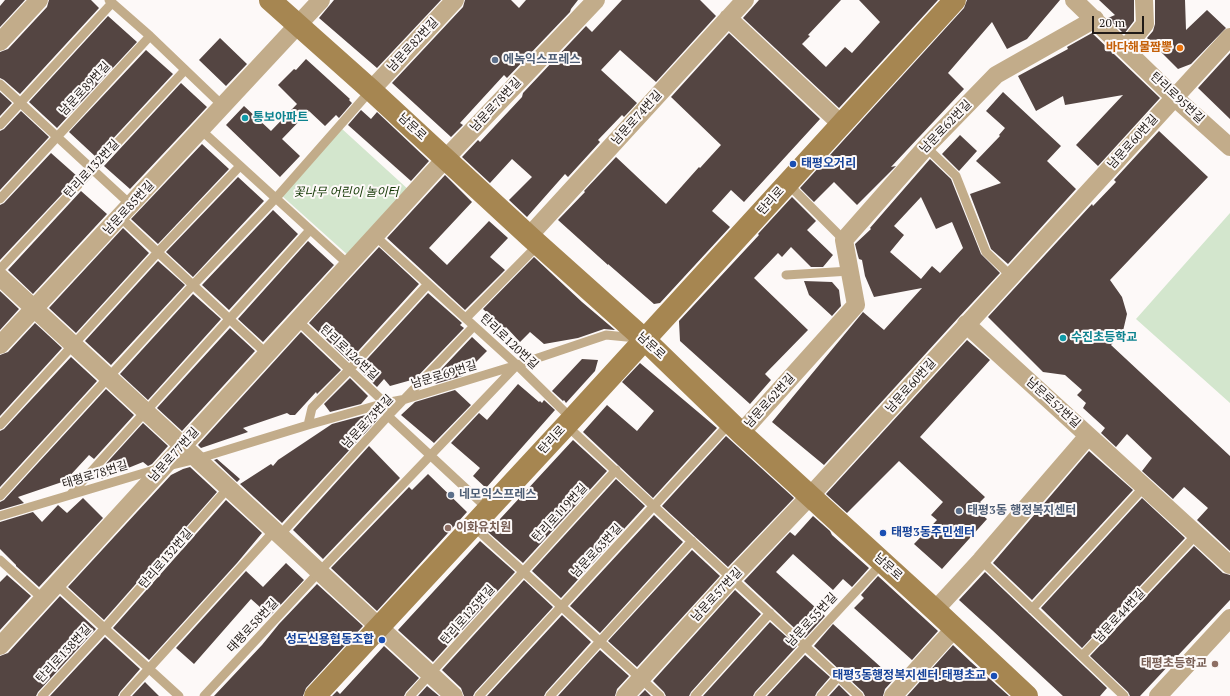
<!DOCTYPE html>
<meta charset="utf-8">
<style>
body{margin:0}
#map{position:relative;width:1230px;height:696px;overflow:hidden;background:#fdf9f8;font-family:"PT Serif",serif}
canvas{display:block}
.scale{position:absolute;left:1092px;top:16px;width:52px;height:18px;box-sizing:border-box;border:2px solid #201a17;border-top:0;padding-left:5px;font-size:12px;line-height:14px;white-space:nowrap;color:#201a17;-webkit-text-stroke:3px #fdf9f8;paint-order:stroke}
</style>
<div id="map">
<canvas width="1230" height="696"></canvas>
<div class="scale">20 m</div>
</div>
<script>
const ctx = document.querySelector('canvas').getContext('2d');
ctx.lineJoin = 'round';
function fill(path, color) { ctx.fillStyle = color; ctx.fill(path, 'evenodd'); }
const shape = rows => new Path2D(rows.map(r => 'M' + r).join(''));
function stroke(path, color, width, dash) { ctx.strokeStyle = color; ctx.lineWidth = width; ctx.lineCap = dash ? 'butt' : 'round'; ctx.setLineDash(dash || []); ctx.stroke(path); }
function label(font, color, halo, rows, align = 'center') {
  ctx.font = font + ' "PT Serif","Noto Sans KR",serif'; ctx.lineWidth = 4; ctx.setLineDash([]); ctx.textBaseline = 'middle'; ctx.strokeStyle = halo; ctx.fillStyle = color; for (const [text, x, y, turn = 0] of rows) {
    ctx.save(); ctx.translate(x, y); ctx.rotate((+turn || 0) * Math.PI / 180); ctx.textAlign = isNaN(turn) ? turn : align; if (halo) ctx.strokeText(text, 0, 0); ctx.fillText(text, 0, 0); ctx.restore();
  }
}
const green = shape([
 [341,128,410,191,350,257,281,195],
 [1230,213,1230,403,1136,319]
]);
const building = shape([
 [5,0,25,0,0,27,0,6],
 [49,0,91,0,99,8,20,94,4,80,0,78,0,52,8,49,47,7],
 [334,0,441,0,377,68,319,18],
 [465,0,511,0,519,8,526,0,578,0,571,9,570,12,507,78,504,75,460,123,463,125,451,137,392,83,463,7],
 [622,0,700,0,716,16,656,82,620,50,601,70,637,103,624,117,622,115,598,140,600,142,568,177,565,174,527,217,509,200,532,177,512,159,490,183,462,157,478,140,480,142,522,97,523,93,586,26,592,32],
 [759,0,841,0,808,35,810,36,802,44,826,67,845,47,852,53,880,22,859,0,938,0,839,108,743,18],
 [967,0,1060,0,1027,39,1007,49,992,22,948,73,964,89,891,167,896,166,857,205,834,182,814,202,800,188,964,8],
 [1099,0,1134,0,1134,21,1124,34,1108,18,1115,15],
 [1155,0,1185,0,1186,30,1207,10,1226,28,1191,64,1178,69,1147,38,1153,31,1155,24],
 [108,16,137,42,57,128,29,102],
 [729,33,820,119,744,202,731,190,712,211,730,227,660,303,654,304,608,264,608,265,558,220,585,192,584,191,616,157,666,204,699,167,700,168,721,145,671,97],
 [1092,33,1160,98,1098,166,1076,145,1123,95,1065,105,1063,96,1036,111,1018,76,1068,49,1067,47],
 [220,38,247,64,226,86,199,60],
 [146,50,173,74,96,157,69,132],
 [1230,53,1230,119,1198,88],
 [306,59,350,99,349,100,352,103,339,118,336,115,325,126,309,111,282,139,300,156,280,177,226,125,244,106,271,131,297,104,278,85,294,69,296,70],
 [181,83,207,107,130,189,104,166],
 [0,92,12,103,0,116],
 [1003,92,1061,146,1047,161,1076,189,1008,264,991,249,970,194,1001,183,976,161,1000,136,999,135,1005,128,986,111],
 [361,110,371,119,377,112,429,161,411,181,348,125],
 [21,111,49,137,0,190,0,131,4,129],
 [1159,131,1208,177,1110,280,1122,297,1127,314,1123,331,1111,345,1230,456,1230,551,1197,520,1208,508,1184,487,1173,499,1142,471,1152,458,1127,434,1116,447,1101,433,1105,428,1083,408,1086,403,1077,395,1082,390,1065,375,1043,372,988,317,1092,204,1093,206,1116,182,1114,180],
 [960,135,977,151,959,171,942,154],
 [202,144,229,169,158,244,131,219],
 [51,153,78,177,0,260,0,205,4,203],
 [930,159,951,179,981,254,1000,273,959,317,824,465,772,422,863,312,884,330,922,288,874,297,865,276,862,260,859,259,858,256,855,244,871,229,870,228],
 [921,197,936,229,952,222,963,248,940,273,932,266,921,279,890,252,904,235,894,226],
 [445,175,472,202,429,248,447,265,489,221,508,238,490,257,505,270,465,310,387,238],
 [238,177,264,201,193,277,166,252],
 [81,191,107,214,33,294,8,270],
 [792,197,816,221,807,230,833,255,823,267,811,267,791,247,782,257,778,253,754,278,808,330,765,374,771,380,750,404,680,341,679,321,759,235,758,234],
 [273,210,298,234,229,310,202,285],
 [123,228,149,253,76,333,49,308],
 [308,241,334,265,263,342,238,319],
 [379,247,419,284,349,361,309,323],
 [534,257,582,302,615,330,604,329,578,338,544,344,530,332,520,342,506,327,504,329,483,309],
 [158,261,185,285,111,365,85,341],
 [804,281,832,282,839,290,841,306,832,316,809,295],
 [0,291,19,309,0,330],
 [428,293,462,323,460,325,464,328,415,379,390,386,384,379,377,387,358,369],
 [193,294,221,319,148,400,120,374],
 [35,323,62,348,0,416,0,355,8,352],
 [230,328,255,351,182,431,157,408],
 [301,332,341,370,317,394,316,392,295,415,290,415,287,413,243,428,248,432,201,448,198,445],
 [472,337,487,351,462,376,435,384,452,369,438,373],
 [967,340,990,360,920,437,985,497,980,502,986,508,981,514,987,519,942,569,914,544,937,520,931,515,943,502,899,461,847,513,826,494],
 [71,357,97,381,0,487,0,431,4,429],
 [582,359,598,360,595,371,566,403,564,400,563,401,552,391],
 [640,363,717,428,653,498,583,432,607,405,637,431,654,411,622,382],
 [350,378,368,396,361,404,330,412,324,404],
 [518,384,539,402,540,401,542,403,544,400,555,410,486,488,473,476,480,468,451,443,479,413,487,420],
 [106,389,134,415,94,459,89,455,65,481,18,497,24,503,0,510,0,502,4,500],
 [455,390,471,405,434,443,401,415,415,402],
 [369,414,378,419,282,523,240,484,271,464,273,466,278,460,332,424],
 [143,423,168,446,152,464,148,466,143,462,101,479,117,463,103,467],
 [726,436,794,498,728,567,662,506],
 [573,440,607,471,523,563,488,532],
 [369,446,400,478,323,559,293,530],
 [1089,451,1133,490,1032,600,993,563],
 [217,459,240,479,237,482,214,460],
 [190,467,217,492,104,620,68,587,171,475,183,469],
 [428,474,467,512,377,611,331,568,409,487,412,490],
 [616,479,645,506,561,598,532,571],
 [83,498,103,518,39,587,16,566,16,565,0,549,0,522,33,512,42,522,58,505,67,513],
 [1142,498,1185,538,1082,648,1041,608],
 [226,500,262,533,237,563,149,660,113,628],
 [654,515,683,542,600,633,570,606],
 [813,516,830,531,832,535,869,568,852,587,843,579,833,590,793,554,776,572,825,616,805,638,744,581,790,532,795,536],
 [480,541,515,572,433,662,398,630],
 [1194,546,1223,573,1230,575,1230,600,1140,696,1130,696,1128,692,1090,656],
 [692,550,720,576,637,667,608,641],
 [286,563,304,580,270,616,251,599,194,664,176,648,246,571,263,587],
 [985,572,1107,688,1100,696,1063,696,992,630,959,600],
 [7,575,31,596,0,630,0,582],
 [878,576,938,631,912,660,854,608,864,598,861,595],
 [524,580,553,607,475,692,473,696,464,696,461,688,442,670],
 [317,584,363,626,306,688,303,696,214,696,262,645,279,624],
 [735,590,761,614,691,692,689,696,666,696,664,692,653,681],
 [60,596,96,629,38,692,36,696,0,696,0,656,8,653],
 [562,615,591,642,546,692,544,696,487,696],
 [770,622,797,646,755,692,753,696,703,696],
 [833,624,894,679,885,689,883,696,865,696,863,692,814,646],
 [105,637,140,669,120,692,118,696,50,696],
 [953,645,971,662,1009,696,907,696],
 [384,646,419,678,406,692,404,696,332,696,337,691,340,694],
 [600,650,629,676,617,689,615,696,558,696],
 [805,655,830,677,817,692,815,696,767,696],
 [145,682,159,696,132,696],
 [839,685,850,696,829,696],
 [427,686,439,696,418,696],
 [645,690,651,696,639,696]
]);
const lane = shape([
 [109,0,150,36,223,106],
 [0,84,131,205],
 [0,125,112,3],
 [201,130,349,265],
 [926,147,956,176,986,252,1011,276],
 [787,183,844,240],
 [0,199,150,36],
 [120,217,267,354],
 [375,236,517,365,572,419],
 [0,269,185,70],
 [786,275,850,271],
 [466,318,539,244],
 [298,321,385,403,388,416,488,509],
 [0,425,158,252,240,166],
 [308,425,312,408,349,370,428,284],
 [566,425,859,696],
 [70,495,310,230],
 [0,496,193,285,276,198,371,90],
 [0,516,164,467,197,459,308,425,385,403,406,399,517,365,606,335,637,338],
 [473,526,660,696],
 [280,535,388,416,474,326],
 [0,560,43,599],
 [981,560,1124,696],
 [56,584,179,696],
 [1032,609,1144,487],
 [1082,656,1197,534],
 [42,696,104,629,228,488],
 [124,696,274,531],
 [204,696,319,572,516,366],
 [410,696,616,470],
 [479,696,730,423],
 [550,696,692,541],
 [695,696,770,613],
 [759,696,883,562],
 [821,696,838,677]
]);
const street = shape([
 [1074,0,1174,97,1230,147],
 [728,18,841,124],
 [0,42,39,0],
 [1125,49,1145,24,1144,0],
 [371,90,455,0],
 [529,236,745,0],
 [0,277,454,696],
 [966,324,1230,565],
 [0,345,321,0],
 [741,433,856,305,844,240,926,147,996,75,1095,19],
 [935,610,981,560,1088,436],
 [0,646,446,158,596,0],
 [625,696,732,578,811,495,1230,37],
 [893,696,954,629],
 [1158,696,1230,618]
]);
const secondary = shape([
 [270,0,371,90,529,236,644,339,741,433,935,610,1027,696],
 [315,696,572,419,955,0]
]);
const markers = [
 [1180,48,4,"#e8710a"],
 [495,60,4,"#5c6f8a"],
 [245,118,4,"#0f9aa8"],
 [793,164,4,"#1a4fb4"],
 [1063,338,4,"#0f9aa8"],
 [451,495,4,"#5c6f8a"],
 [959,511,4,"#5c6f8a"],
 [448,528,4,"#8d6e63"],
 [883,533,4,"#1a4fb4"],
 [382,640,4,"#1a4fb4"],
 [1215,664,4,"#8d6e63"],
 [994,676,4,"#1a4fb4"]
];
const streetNames = [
 ["남문로82번길",413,45,-47],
 ["남문로89번길",85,89,-47],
 ["탄리로95번길",1177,98,43],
 ["남문로78번길",496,105,-47],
 ["남문로74번길",637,118,-48],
 ["남문로",412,127,43],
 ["남문로62번길",946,127,-46],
 ["남문로60번길",1133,142,-48],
 ["탄리로132번길",92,169,-47],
 ["탄리로",771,201,-48],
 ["남문로85번길",129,208,-47],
 ["탄리로120번길",509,342,43],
 ["남문로",651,346,43],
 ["탄리로126번길",349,353,43],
 ["남문로69번길",444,375,-17],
 ["남문로60번길",911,386,-48],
 ["남문로62번길",770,401,-48],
 ["남문로52번길",1053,403,42],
 ["남문로73번길",368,422,-47],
 ["탄리로",552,440,-47],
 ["남문로77번길",174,455,-48],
 ["태평로78번길",95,475,-17],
 ["탄리로119번길",560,513,-47],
 ["남문로63번길",597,551,-47],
 ["탄리로132번길",166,559,-49],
 ["남문로",888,567,42],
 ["남문로57번길",717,595,-47],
 ["탄리로125번길",468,615,-48],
 ["남문로44번길",1120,616,-47],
 ["남문로55번길",812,620,-47],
 ["태평로58번길",253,626,-47],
 ["탄리로138번길",64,654,-47]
];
const foodNames = [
 ["바다해물짬뽕",1172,48]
];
const serviceNames = [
 ["에녹익스프레스",503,60],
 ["네모익스프레스",459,495],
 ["태평3동 행정복지센터",967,511]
];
const cultureNames = [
 ["통보아파트",253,118],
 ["수진초등학교",1071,338]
];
const transitNames = [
 ["태평오거리",801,164],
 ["태평3동주민센터",891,533],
 ["성도신용협동조합",374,640,"right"],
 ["태평3동행정복지센터.태평초교",986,676,"right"]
];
const parkNames = [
 ["꽃나무 어린이 놀이터",346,193]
];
const educationNames = [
 ["이화유치원",456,528],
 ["태평초등학교",1207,664,"right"]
];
fill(green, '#d3e6cd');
fill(building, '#544542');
stroke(lane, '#c2ac8a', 9);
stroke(street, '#c2ac8a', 18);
stroke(secondary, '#a68651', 22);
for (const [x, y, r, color] of markers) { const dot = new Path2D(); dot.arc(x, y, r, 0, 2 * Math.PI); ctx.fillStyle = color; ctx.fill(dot); stroke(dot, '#fdf9f8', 1.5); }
label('12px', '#201a17', '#fdf9f8', streetNames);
label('bold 12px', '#c56008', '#fdf9f8', foodNames, 'right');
label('bold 12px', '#4e5e75', '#fdf9f8', serviceNames, 'left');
label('bold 12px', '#0d838f', '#fdf9f8', cultureNames, 'left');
label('bold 12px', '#164399', '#fdf9f8', transitNames, 'left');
label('italic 12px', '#103501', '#fdf9f8', parkNames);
label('bold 12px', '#785e54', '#fdf9f8', educationNames, 'left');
</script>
